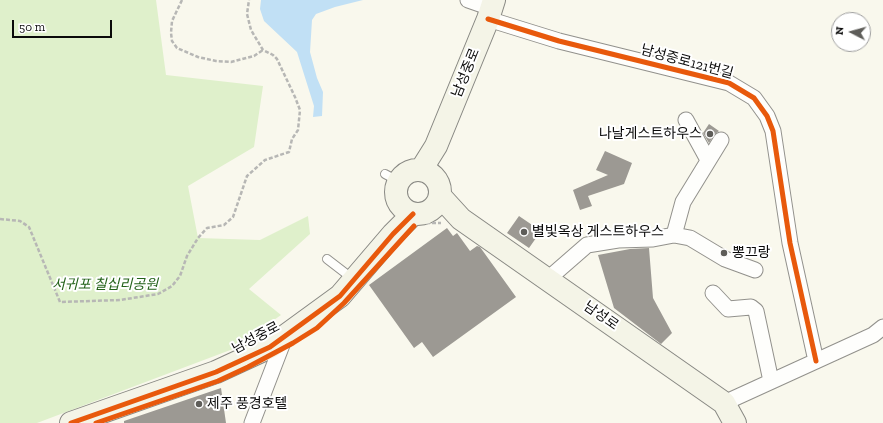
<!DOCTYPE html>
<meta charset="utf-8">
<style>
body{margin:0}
#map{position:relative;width:883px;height:423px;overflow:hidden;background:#f9f8ed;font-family:"Zilla Slab",serif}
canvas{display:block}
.north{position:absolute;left:831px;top:12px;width:40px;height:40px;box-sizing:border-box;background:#fff;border:1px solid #9d9d9d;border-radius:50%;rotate:276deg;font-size:11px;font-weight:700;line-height:16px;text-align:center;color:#0a0a0a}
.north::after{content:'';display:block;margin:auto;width:14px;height:18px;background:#5e5d59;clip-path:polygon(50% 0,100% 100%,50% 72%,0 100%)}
.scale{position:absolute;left:12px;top:20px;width:100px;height:18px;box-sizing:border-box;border:2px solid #0a0a0a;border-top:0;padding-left:5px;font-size:12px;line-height:14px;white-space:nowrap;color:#0a0a0a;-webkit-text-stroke:3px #fff;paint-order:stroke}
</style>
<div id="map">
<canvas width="883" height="423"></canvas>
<div class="north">N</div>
<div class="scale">50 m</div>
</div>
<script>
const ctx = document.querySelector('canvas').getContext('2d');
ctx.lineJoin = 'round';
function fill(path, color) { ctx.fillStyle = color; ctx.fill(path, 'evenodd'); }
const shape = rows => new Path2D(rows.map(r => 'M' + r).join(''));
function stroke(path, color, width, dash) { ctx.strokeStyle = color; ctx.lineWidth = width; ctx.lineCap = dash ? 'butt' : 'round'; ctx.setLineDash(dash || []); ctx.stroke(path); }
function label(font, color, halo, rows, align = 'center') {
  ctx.font = font + ' "Zilla Slab","Noto Sans KR",serif'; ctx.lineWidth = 4; ctx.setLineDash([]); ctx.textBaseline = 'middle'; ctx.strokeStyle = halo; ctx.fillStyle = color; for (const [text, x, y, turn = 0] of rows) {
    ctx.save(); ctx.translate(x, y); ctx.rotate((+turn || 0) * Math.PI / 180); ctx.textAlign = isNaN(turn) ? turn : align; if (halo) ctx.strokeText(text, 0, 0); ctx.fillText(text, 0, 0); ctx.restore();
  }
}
const green = shape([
 [0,0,156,0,166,75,263,86,254,147,188,186,198,238,260,240,308,216,310,234,249,289,281,315,233,349,37,423,0,423]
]);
const water = shape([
 [261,0,363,0,335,7,316,14,312,20,310,52,317,78,323,92,322,116,313,117,314,106,297,52,264,21,260,9]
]);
const building = shape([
 [709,124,719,131,714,135,709,143,703,133],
 [605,151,632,163,624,184,588,196,592,206,580,210,573,190,608,175,596,170],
 [519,216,541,231,529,248,507,233],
 [447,228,453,236,457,233,470,251,477,246,480,247,516,297,433,357,422,342,414,348,369,285],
 [649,248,653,298,672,333,661,344,614,308,598,255,630,249],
 [221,388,226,423,124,423,124,421]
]);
const path = shape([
 [182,0,172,21,171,33,172,41,177,48,198,57,216,61,231,62,254,56,263,50],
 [394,189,396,208],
 [0,219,20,221,29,227,60,302,120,300,158,294,172,286,180,276,187,256,198,238,207,228,224,225,233,217,247,176,265,160,289,152,292,139,298,130,300,110,295,97,277,59,273,55,263,50,251,30,247,14,249,0],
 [426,223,441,223]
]);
const lane = shape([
 [385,174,398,181],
 [327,259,353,279]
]);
const street = shape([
 [468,0,491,8],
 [488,19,559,41,729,83,754,98,767,116,773,131,790,243,816,361],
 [686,120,708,160],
 [674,235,683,202,721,140],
 [548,279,587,245,618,240,653,239,674,235,690,238,725,259,755,270],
 [713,293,728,309,751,307,756,311,771,381],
 [724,403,873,335,883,327],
 [252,423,285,337]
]);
const secondary = shape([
 '396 192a22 22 0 1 1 44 0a22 22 0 1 1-44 0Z',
 [421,170,436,146,488,19,494,0],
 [440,196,461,219,724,403,735,423],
 [71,423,216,372,270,347,340,296,393,234,413,214]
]);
const cycleway = shape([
 [488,19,559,41,729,83,754,98,767,116,773,131,790,243,816,361],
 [71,423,216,372,270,347,340,296,393,234,413,214],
 [96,423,218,381,248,367,293,343,317,328,344,303,414,226]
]);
const markers = [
 [710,134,4,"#5e5d59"],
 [524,232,4,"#5e5d59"],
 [724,253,4,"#5e5d59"],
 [199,404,4,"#5e5d59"]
];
const streetNames = [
 ["남성중로121번길",687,62,15],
 ["남성중로",466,73,-68],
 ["남성로",601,316,35],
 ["남성중로",256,338,-28]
];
const poiNames = [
 ["나날게스트하우스",702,134,"right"],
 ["별빛옥상 게스트하우스",532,232],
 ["뽕끄랑",732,253],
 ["제주 풍경호텔",207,404]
];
const parkNames = [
 ["서귀포 칠십리공원",105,285]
];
fill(green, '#dff0cb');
fill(water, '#c1e0f5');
fill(building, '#9c9993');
stroke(lane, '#92918c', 10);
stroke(street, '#92918c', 17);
stroke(secondary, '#888883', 24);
stroke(path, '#b7b7b5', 2.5, [4, 2]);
stroke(lane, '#fefefc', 8);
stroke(street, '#fefefc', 15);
stroke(secondary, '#f4f4e7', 22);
stroke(cycleway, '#e8590c', 5);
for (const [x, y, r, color] of markers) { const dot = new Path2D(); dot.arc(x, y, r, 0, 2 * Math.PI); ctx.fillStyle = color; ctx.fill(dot); stroke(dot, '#fff', 1.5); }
label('14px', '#0a0a0a', '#fff', streetNames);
label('14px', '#0a0a0a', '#fff', poiNames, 'left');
label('italic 14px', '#236219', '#fff', parkNames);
</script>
